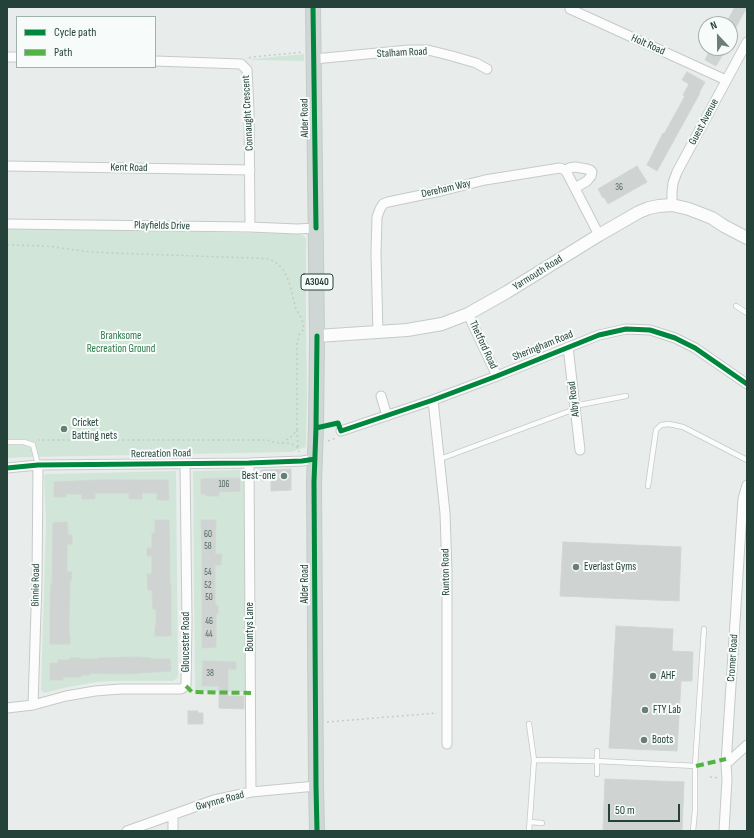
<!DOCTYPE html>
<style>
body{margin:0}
#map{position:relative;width:754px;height:838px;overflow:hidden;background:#e8edeb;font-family:"Sofia Sans Condensed",sans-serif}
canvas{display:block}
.frame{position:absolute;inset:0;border:8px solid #24423a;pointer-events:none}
.legend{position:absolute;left:16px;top:16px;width:140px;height:52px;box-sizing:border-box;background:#f7fbf9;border:1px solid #a3b1ad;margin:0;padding:5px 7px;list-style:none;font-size:12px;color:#24423a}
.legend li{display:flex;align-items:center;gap:8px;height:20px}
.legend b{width:20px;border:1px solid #a3b1ad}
.north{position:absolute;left:698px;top:16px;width:40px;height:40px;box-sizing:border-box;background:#f7fbf9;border:1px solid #a3b1ad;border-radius:50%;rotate:338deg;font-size:11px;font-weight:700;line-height:16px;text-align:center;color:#24423a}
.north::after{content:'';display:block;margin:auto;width:14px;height:18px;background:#697e78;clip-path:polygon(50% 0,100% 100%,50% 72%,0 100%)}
.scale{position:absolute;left:608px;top:804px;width:72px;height:18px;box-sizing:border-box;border:2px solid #24423a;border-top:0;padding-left:5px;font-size:12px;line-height:14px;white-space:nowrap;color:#24423a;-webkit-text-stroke:3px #f7fbf9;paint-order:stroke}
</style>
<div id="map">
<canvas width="754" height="838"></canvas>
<div class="frame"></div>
<ul class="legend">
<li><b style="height:5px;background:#00873e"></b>Cycle path</li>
<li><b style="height:5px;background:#55b346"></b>Path</li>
</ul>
<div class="north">N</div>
<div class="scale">50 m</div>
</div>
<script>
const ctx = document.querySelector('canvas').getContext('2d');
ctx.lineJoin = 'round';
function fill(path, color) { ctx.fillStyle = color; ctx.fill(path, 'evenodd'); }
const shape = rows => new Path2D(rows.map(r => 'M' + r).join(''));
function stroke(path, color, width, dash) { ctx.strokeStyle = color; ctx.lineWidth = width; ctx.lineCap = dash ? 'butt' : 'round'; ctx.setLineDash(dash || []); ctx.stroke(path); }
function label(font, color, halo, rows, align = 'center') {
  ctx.font = font + ' "Sofia Sans Condensed",sans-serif'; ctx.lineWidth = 4; ctx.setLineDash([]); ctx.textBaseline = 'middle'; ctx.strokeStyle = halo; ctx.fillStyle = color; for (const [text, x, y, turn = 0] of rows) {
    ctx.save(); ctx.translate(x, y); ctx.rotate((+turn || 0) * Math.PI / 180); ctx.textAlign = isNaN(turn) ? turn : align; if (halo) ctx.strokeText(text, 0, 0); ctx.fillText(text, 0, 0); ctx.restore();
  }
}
const green = shape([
 [304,54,304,61,252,60,252,59],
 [7,228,300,234,304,236,306,239,306,312,307,399,306,447,291,452,30,457,7,458],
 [246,470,247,689,241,692,195,691,193,471],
 [176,471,178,676,177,678,173,681,109,681,97,682,68,687,44,693,41,690,46,522,44,476,46,474,49,474]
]);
const building = shape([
 [735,7,747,7,730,38,730,24,726,23,735,7],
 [711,48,725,48,722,54,723,54,716,66,705,60,711,48],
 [687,72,705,82,699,93,700,93,657,171,647,165,663,133,664,134,685,96,683,95,689,84,682,80,687,72],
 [637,166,647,182,608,204,604,197,603,198,598,189,637,166],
 [291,469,291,490,271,491,271,480,262,481,261,470,291,469],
 [240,478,240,491,219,492,219,496,206,496,206,494,201,494,201,479,240,478],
 [100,480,168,480,169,500,157,500,157,493,142,493,142,499,129,499,129,493,95,493,95,499,82,499,82,494,66,494,66,497,54,497,54,482,100,480],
 [155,520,169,520,170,585,171,585,171,636,155,636,155,626,156,626,156,609,153,609,152,590,148,590,147,574,152,574,152,556,147,556,147,548,152,548,152,533,155,533,155,520],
 [201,520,216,520,215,554,222,554,221,565,215,565,215,605,218,605,218,614,216,614,216,647,202,648,202,552,201,520],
 [67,522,68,535,72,535,72,544,67,544,67,572,72,572,71,581,70,581,69,618,69,634,70,634,70,644,50,644,50,608,51,584,52,584,53,523,67,522],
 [563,542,681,547,679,601,560,596,563,542],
 [616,626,673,629,672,651,693,652,692,681,681,681,677,751,609,748,616,626],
 [136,657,151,658,151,659,170,659,171,671,123,674,90,673,90,675,81,675,81,677,63,677,63,680,50,680,50,663,58,663,58,660,70,660,70,658,81,658,81,659,98,659,98,658,136,657],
 [203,661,236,662,236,669,228,669,228,696,244,696,244,709,219,708,219,686,202,686,203,661],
 [188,711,198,711,198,713,203,713,203,724,188,724,188,711],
 [605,779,684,782,682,831,603,831,605,779]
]);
const path = shape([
 [249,58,252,57,303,52],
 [7,245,46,246,90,252,112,253,252,258,270,259,278,264,284,271,289,282,296,309,302,319,304,329,299,335,297,344,297,430,292,436,282,443,274,442,267,440,38,440],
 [297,430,298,448],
 [328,441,336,438],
 [282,443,288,443,294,445,298,448,299,452],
 [327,722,437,713],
 [710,777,719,778]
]);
const lane = shape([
 [736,306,747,313],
 [574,406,626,396],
 [7,442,24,442,33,445,38,465],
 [440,459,575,409],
 [648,486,656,430,661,425,669,424,683,427,747,460],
 [529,724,534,760,529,831],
 [534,760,597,761,696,766],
 [597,774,597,751],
 [530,822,542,823],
 [693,831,695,810,695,766,704,629]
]);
const street = shape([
 [570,9,726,80],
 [7,57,17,57],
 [314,59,409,50,428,50,452,56,476,63,487,69],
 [155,61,241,64,247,70,249,110,250,227],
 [7,166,250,170],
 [567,173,569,168,575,167,587,169,590,170,592,172,591,176,587,181,575,188],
 [672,205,672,192,673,183,677,172,747,42],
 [7,224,250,227,297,229,316,228],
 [468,314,497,376],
 [378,333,376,254,377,217,380,209,383,204,388,202,441,191,485,180,560,168,565,170,567,173,599,235],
 [568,347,580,450],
 [381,396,387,416],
 [433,400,445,513,447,572,447,744],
 [341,431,433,400,497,376,599,335,626,329,650,330,675,338,695,348,747,384],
 [249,463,251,792],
 [7,468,38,465,249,463,302,461,315,459],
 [33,705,37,579,38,465],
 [7,708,33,705,66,696,95,691,121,689,181,689,186,686,187,621,185,464],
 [726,764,747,745],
 [127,831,214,800,251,792,316,786],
 [173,831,173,815],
 [724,831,727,779,726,764,740,543,743,499,747,485]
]);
const secondary = shape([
 [317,336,407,330,442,324,468,314,507,292,599,235,639,212,649,208,659,206,672,205,689,209,712,218,724,226,747,238]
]);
const primary = shape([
 [313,7,317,336,316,428,314,482,316,786,317,831]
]);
const quiet = shape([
 [186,686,192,692,194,692,251,693],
 [696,766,726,759]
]);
const cycleway = shape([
 [313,7,316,228],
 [317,336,316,428,314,482,316,786,317,831],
 [316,428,338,423,341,431,433,400,497,376,599,335,626,329,650,330,675,338,695,348,747,384],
 [7,468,38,465,249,463,302,461,315,459]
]);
const markers = [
 [64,429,4,"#697e78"],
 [284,476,4,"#697e78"],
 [576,567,4,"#697e78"],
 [653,676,4,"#697e78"],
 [645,710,4,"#697e78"],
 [644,740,4,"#697e78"]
];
const numberNames = [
 ["36",619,188],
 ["106",224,485],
 ["60",208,535],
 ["58",208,547],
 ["54",208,573],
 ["52",208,586],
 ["50",209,598],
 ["46",209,622],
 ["44",209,635],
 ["38",210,674]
];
const shields = [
 [317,282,32]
];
const shieldNames = [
 ["A3040",317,282]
];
const streetNames = [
 ["Holt Road",648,45,24],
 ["Stalham Road",402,53,-3],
 ["Connaught Crescent",248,113,-93],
 ["Alder Road",305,118,-91],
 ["Guest Avenue",704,122,-62],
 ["Kent Road",129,168,1],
 ["Dereham Way",446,189,-13],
 ["Playfields Drive",162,226,1],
 ["Yarmouth Road",538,273,-32],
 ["Thetford Road",483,345,65],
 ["Sheringham Road",543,346,-22],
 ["Alby Road",574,399,-97],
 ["Recreation Road",161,454,-1],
 ["Runton Road",446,572,-91],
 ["Alder Road",305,584,-90],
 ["Binnie Road",36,585,-89],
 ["Bountys Lane",250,627,-90],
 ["Gloucester Road",186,642,-90],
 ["Cromer Road",733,658,-86],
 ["Gwynne Road",220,801,-15]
];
const parkNames = [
 ["Branksome",121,336],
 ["Recreation Ground",121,349]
];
const poiNames = [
 ["Cricket",72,423],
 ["Batting nets",72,436],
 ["Best-one",276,476,"right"],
 ["Everlast Gyms",584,567],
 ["AHF",661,676],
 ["FTY Lab",653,710],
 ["Boots",652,740]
];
fill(green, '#d1e6d8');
fill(building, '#cfd4d2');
stroke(building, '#d1d6d4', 1);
stroke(lane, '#c5cac8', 6);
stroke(street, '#c5cac8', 11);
stroke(secondary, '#c3cbc8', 14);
stroke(primary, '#c3ccc9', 16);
stroke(path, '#c3ccca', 1.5, [2, 3]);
stroke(lane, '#fcfcfc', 4.5);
stroke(street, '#fcfcfc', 9);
stroke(secondary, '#fcfcfc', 12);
stroke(primary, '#cfd7d5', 14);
stroke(quiet, '#55b346', 4, [8, 4]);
stroke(cycleway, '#00873e', 5);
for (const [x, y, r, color] of markers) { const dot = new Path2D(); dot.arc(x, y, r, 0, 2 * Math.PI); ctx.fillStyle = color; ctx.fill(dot); stroke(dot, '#f7fbf9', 1.5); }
label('9px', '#506761', null, numberNames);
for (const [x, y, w] of shields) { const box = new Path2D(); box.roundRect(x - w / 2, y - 8, w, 16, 3); ctx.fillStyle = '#f7fbf9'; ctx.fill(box); stroke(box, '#24423a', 1); }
label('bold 10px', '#24423a', null, shieldNames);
label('11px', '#24423a', '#f7fbf9', streetNames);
label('11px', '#2d7a4b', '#f7fbf9', parkNames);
label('11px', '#24423a', '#f7fbf9', poiNames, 'left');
</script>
